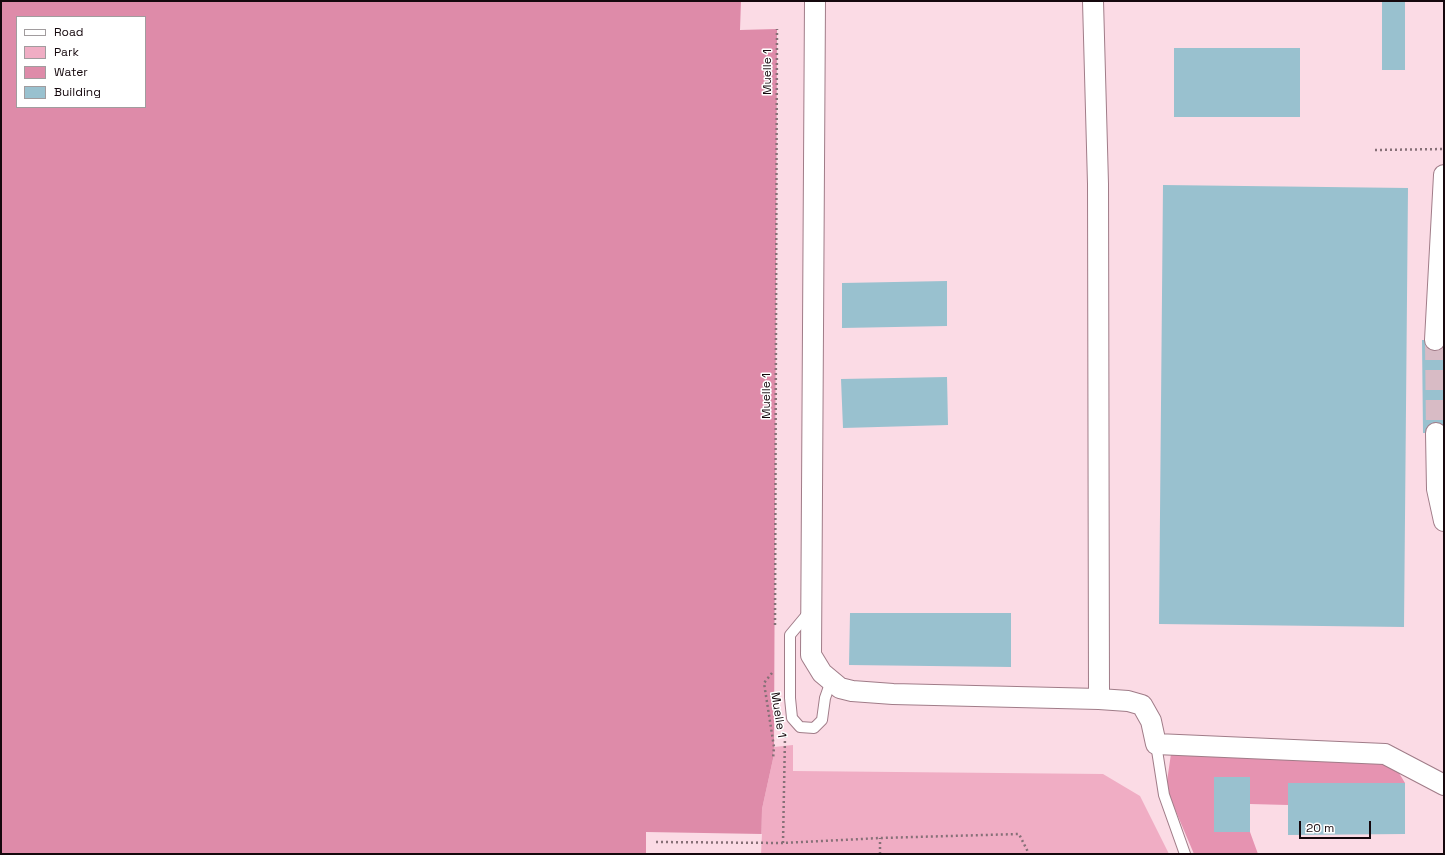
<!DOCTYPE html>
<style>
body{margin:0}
#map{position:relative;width:1445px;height:855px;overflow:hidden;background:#fbdbe5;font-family:"Space Grotesk",sans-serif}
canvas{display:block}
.frame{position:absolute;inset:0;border:2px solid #15080d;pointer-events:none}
.legend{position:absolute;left:16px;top:16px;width:130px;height:92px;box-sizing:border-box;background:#fff;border:1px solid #a19c9e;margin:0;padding:5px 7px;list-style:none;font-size:12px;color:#15080d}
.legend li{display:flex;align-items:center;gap:8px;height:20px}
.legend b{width:20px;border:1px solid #a19c9e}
.scale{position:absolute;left:1299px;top:821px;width:72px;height:18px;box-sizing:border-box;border:2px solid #15080d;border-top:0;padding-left:5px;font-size:12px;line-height:14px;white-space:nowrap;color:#15080d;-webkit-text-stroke:3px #fff;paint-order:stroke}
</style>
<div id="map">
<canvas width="1445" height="855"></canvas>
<div class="frame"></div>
<ul class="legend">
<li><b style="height:5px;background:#fff"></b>Road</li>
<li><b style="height:11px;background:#f0adc4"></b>Park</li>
<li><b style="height:11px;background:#de8ba9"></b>Water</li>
<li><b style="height:11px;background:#99c1cf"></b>Building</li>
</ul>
<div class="scale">20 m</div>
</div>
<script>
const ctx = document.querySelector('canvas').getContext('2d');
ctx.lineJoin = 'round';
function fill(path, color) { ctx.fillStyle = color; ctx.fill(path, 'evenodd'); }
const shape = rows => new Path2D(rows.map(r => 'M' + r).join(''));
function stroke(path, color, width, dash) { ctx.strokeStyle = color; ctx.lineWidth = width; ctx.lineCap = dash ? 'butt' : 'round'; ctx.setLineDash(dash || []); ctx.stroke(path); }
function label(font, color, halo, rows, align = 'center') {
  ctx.font = font + ' "Space Grotesk",sans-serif'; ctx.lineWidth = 3; ctx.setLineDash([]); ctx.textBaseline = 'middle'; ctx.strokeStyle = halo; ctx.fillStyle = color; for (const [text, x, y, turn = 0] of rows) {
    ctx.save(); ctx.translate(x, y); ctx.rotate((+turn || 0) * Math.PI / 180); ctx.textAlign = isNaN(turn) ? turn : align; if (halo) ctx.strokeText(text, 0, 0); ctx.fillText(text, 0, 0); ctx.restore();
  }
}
const green = shape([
 [793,745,793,771,1103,774,1140,796,1169,854,761,854,762,809,773,759,774,747]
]);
const forest = shape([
 [1172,747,1384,748,1405,783,1288,805,1250,804,1214,777,1214,832,1250,832,1258,854,1194,854,1166,788]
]);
const water = shape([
 [1,1,741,1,740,30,777,29,774,747,773,759,762,809,761,854,1,854],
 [17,17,145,17,145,107,17,107]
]);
const pier = shape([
 [646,832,762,834,761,854,646,853]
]);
const building = shape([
 [1382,1,1405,1,1405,70,1382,70],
 [1174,48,1300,48,1300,117,1174,117],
 [1163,185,1408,188,1404,627,1159,624],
 [947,281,947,326,842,328,842,283],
 [1422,340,1444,340,1444,433,1423,433],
 [947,377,948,425,843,428,841,379],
 [850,613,1011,613,1011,667,849,665],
 [1214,777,1250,777,1250,832,1214,832],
 [1288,783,1405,783,1405,834,1288,835]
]);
const minorTunnel = shape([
 [1435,340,1436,433]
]);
const path = shape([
 [1375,150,1444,149],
 [775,625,777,29],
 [772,673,764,683,774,747,773,759],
 [785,736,783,843,880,838,1019,834,1029,854],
 [656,842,783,843],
 [880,854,880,838]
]);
const service = shape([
 [810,611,790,635,790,698,792,718,800,727,814,728,822,720,825,698,831,681],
 [1156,744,1164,795,1185,854]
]);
const minor = shape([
 [815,1,811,655,822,673,840,688,852,691,893,694,1099,699,1128,701,1142,705,1151,721,1156,744,1385,754,1444,785],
 [1093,1,1098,184,1099,699],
 [1435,340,1444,175],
 [1436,433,1437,489,1444,521]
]);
const streetNames = [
 ["Muelle 1",768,72,-90],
 ["Muelle 1",767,396,-90],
 ["Muelle 1",778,715,81]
];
fill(green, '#f0adc4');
fill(forest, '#e693b1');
fill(water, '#de8ba9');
fill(pier, '#fbdbe5');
fill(building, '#99c1cf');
stroke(minorTunnel, '#d8bbc5', 20, [20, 10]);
stroke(service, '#a07c88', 12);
stroke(minor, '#a07c88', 22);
stroke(path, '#867077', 2.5, [2, 3]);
stroke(service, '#fff', 10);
stroke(minor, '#fff', 20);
label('12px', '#15080d', '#fff', streetNames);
</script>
